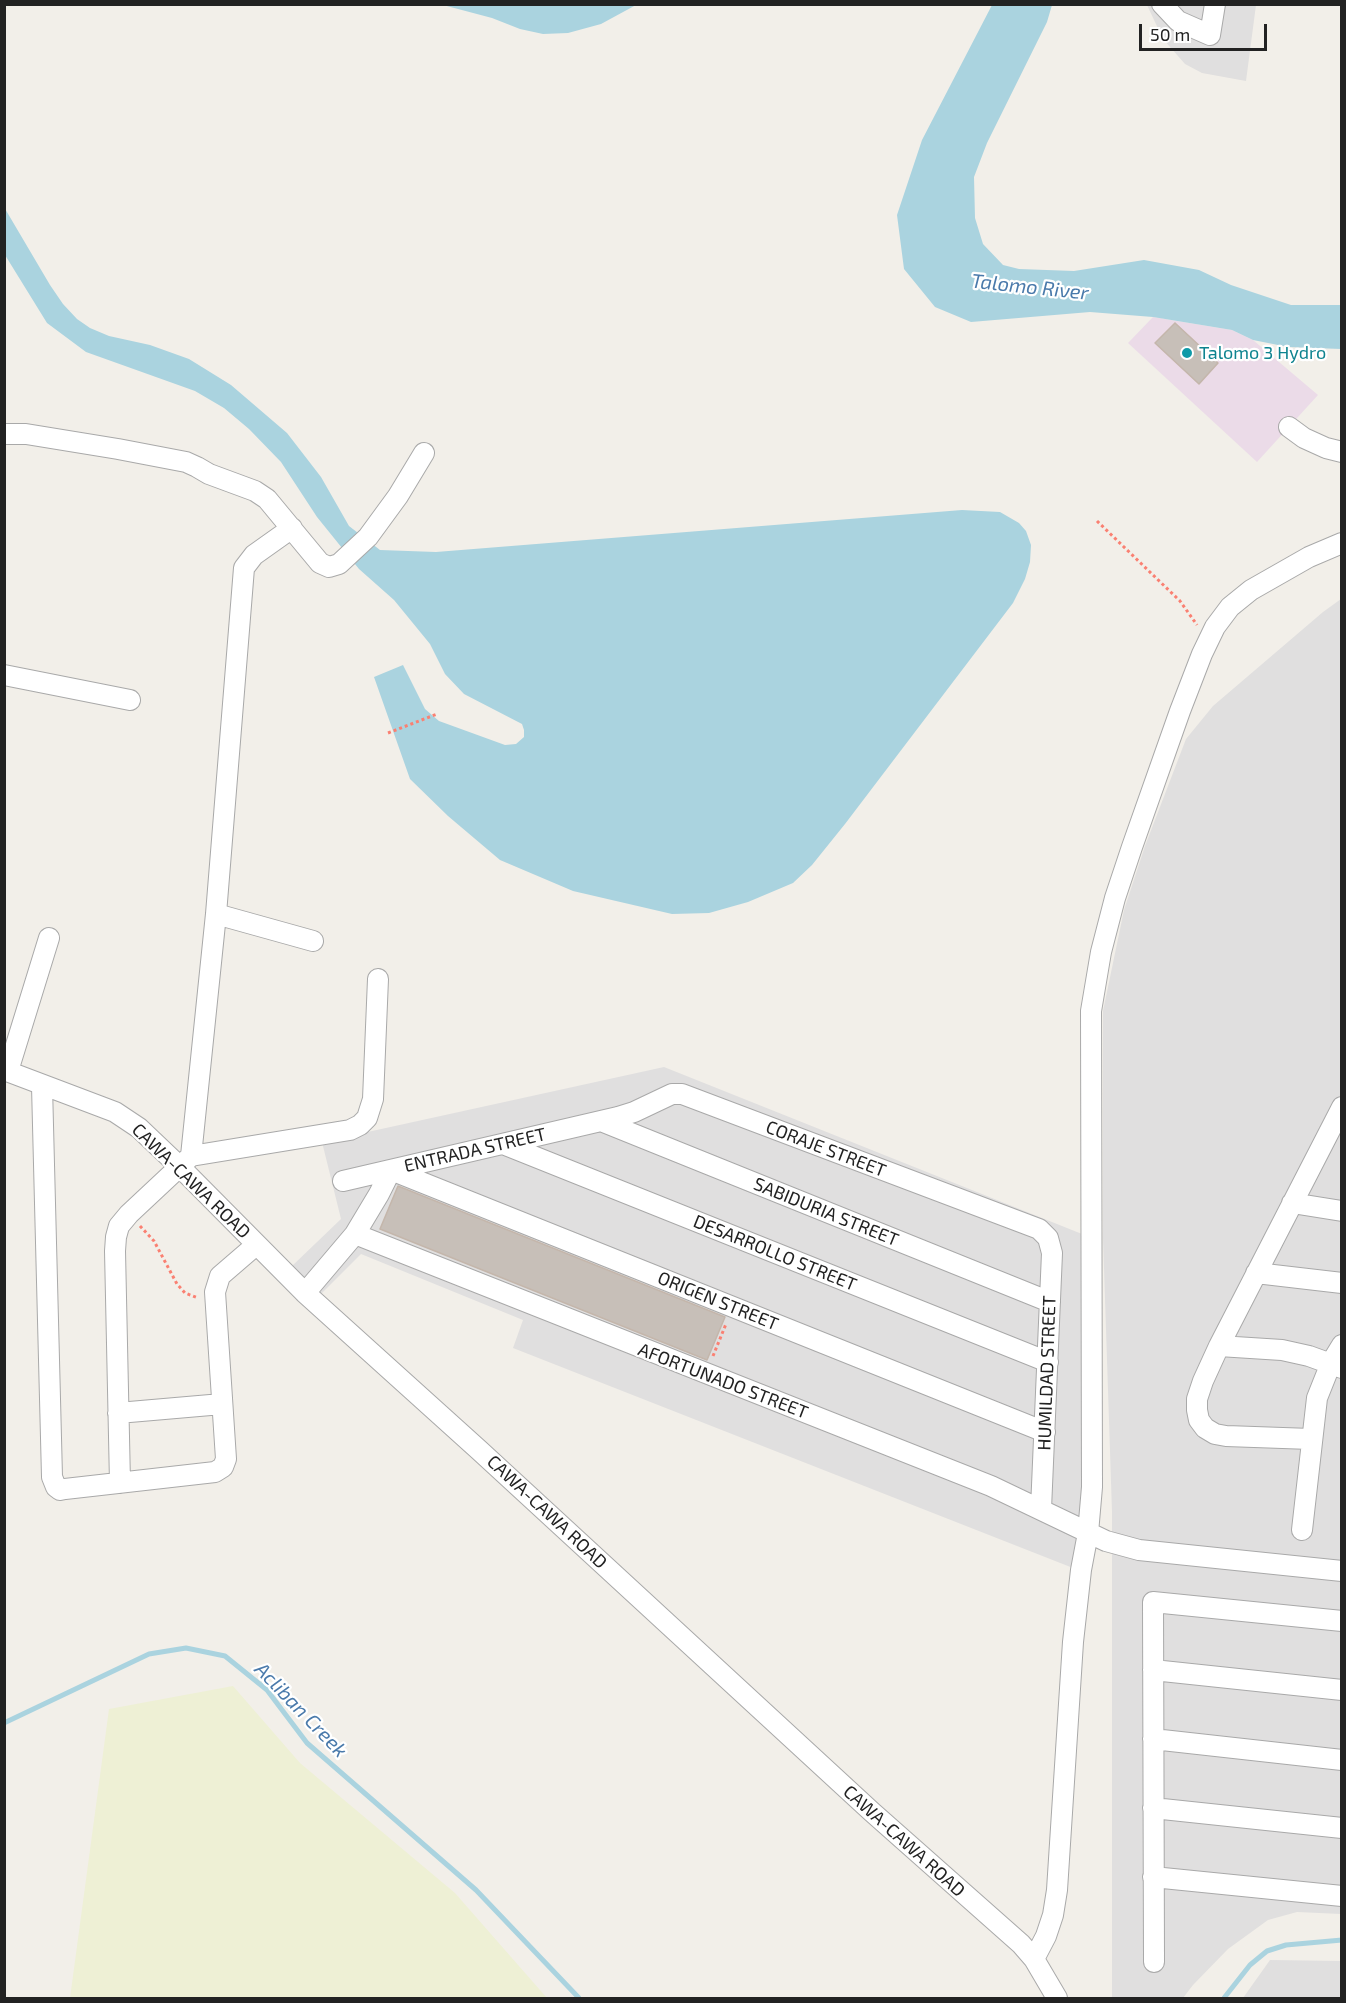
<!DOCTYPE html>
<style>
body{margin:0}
#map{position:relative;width:1346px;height:2003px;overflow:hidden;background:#f2efe9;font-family:"Exo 2",sans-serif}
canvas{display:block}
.frame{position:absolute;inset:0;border:6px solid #222;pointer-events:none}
.scale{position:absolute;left:1139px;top:24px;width:128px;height:27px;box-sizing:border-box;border:3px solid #222;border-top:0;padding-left:8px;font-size:18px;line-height:21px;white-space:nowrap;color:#222;-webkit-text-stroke:4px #fff;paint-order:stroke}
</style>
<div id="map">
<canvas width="1346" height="2003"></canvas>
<div class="frame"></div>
<div class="scale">50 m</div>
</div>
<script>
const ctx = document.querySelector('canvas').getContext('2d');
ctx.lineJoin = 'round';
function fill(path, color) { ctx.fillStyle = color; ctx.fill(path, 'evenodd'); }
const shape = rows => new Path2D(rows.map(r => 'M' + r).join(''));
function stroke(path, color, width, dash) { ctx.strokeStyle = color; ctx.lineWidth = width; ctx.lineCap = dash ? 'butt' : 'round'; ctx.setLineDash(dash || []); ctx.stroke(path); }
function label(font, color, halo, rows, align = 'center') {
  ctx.font = font + ' "Exo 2",sans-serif'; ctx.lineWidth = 4.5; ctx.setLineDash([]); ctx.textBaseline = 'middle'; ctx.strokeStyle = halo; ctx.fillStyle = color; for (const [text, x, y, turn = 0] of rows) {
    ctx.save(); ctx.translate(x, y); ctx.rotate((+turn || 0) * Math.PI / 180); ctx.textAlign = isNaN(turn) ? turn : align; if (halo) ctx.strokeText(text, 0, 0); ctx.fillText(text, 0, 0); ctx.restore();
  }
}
const residential = shape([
 [1147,5,1256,5,1246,81,1202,73,1185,64,1163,39],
 [1341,599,1341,1914,1297,1912,1268,1920,1228,1949,1193,1985,1183,1998,1112,1998,1112,1512,1103,1238,1103,1011,1124,910,1145,846,1186,739,1213,706,1323,612],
 [664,1067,1087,1236,1082,1507,1073,1568,513,1348,523,1320,361,1254,321,1294,292,1266,341,1219,322,1142],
 [1270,1960,1341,1961,1341,1998,1243,1998]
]);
const industrial = shape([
 [1153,317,1232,330,1253,340,1318,395,1257,462,1128,343]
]);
const farmland = shape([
 [233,1686,300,1763,455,1893,547,1998,70,1998,109,1709]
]);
const water = shape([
 [443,5,636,4,636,5,601,24,568,33,543,34,520,29,492,18],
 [992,5,1052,5,1047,22,987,143,974,177,975,218,983,244,1003,265,1019,269,1074,271,1144,260,1199,270,1231,285,1291,305,1341,305,1341,349,1288,347,1253,340,1232,330,1153,317,1090,312,971,322,935,307,904,269,897,215,922,140],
 [4,207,50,285,63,304,77,319,90,328,109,336,150,345,189,359,231,385,287,433,321,477,349,526,380,550,436,552,962,510,1000,512,1019,523,1026,531,1031,545,1030,562,1025,579,1013,603,845,824,812,865,793,883,748,902,709,913,672,914,573,891,500,860,448,816,410,779,374,677,403,665,425,709,439,721,505,745,516,744,524,737,524,730,522,724,464,694,445,674,430,644,394,600,359,569,317,517,281,462,249,429,224,408,195,391,86,352,47,323,5,255]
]);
const stream = shape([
 [4,1723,149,1654,186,1648,225,1656,267,1690,307,1743,476,1890,579,1998],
 [1224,1998,1250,1965,1267,1951,1286,1945,1342,1940]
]);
const building = shape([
 [1175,323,1218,363,1199,384,1155,343,1175,323],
 [398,1186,725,1317,707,1360,380,1229,398,1186]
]);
const path = shape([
 [1097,521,1180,601,1197,625],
 [388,733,437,714],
 [140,1226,154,1241,177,1284,185,1293,198,1298],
 [713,1356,726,1324]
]);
const minor = shape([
 [1162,4,1178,21,1210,35,1215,4],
 [1289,427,1304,438,1326,448,1342,452],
 [4,434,26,434,118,449,186,462,197,467,209,474,255,491,267,499,320,563,329,567,339,564,368,537,398,496,424,453],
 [4,675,130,700],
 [216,914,313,941],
 [4,1070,115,1112,139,1128,180,1167,305,1293,479,1450,872,1812,1021,1944,1034,1959,1057,1998],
 [8,1071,49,938],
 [42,1086,52,1477,56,1487,60,1490,65,1489,215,1472,223,1467,226,1459,215,1292,220,1276,256,1245],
 [601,1121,1050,1302],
 [503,1144,1048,1362],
 [191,1156,216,914,244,568,254,555,292,528],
 [391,1170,1045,1432],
 [343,1181,618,1117,634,1112,672,1094,682,1094,1039,1229,1048,1238,1052,1253,1041,1509],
 [1292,1203,1342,1211],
 [355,1234,991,1486,1106,1541,1139,1550,1342,1571],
 [1256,1273,1342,1283],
 [305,1293,355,1234,379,1194,391,1170],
 [1219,1346,1282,1350,1309,1356,1342,1368],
 [118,1413,222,1404],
 [1311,1439,1226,1436,1215,1434,1205,1428,1199,1420,1197,1410,1197,1399,1203,1381,1219,1346,1342,1107],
 [120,1483,115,1251,116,1237,119,1226,129,1214,191,1156,350,1130,360,1125,367,1118,373,1099,378,979],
 [1302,1530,1317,1398,1331,1363,1342,1345],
 [1153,1670,1342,1690],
 [1153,1739,1342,1760],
 [1153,1808,1342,1828],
 [1153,1877,1342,1896],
 [1034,1959,1046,1936,1053,1915,1057,1890,1073,1642,1081,1570,1088,1533,1092,1487,1091,1011,1101,952,1115,898,1132,847,1180,711,1202,654,1215,627,1230,607,1251,590,1309,557,1342,543],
 [1154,1962,1153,1602,1342,1621]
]);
const markers = [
 [1187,353,6,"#0f9aa8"]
];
const cultureNames = [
 ["Talomo 3 Hydro",1199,353]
];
const streetNames = [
 ["CORAJE STREET",826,1149,21],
 ["ENTRADA STREET",475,1150,-13],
 ["CAWA-CAWA ROAD",191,1181,44],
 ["SABIDURIA STREET",826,1212,22],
 ["DESARROLLO STREET",775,1253,22],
 ["ORIGEN STREET",718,1301,22],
 ["HUMILDAD STREET",1047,1373,-88],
 ["AFORTUNADO STREET",723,1381,21],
 ["CAWA-CAWA ROAD",547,1512,43],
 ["CAWA-CAWA ROAD",904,1841,42]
];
const waterNames = [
 ["Talomo River",1030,287,6],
 ["Acliban Creek",301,1710,46]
];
fill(residential, '#e0dfdf');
fill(industrial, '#ebdbe8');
fill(farmland, '#eef0d5');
fill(water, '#aad3df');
stroke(stream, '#aad3df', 5);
fill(building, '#c7bfb8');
stroke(building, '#c4b6ab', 1.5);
stroke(minor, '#a9a9a9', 22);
stroke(path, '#fa8072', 3, [3, 3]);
stroke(minor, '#fff', 20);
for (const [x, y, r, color] of markers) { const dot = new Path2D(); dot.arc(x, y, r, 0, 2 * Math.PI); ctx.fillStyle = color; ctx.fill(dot); stroke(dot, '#fff', 2); }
label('18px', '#0d838f', '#fff', cultureNames, 'left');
label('18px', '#222', '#fff', streetNames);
label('italic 20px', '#4a7aab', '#fff', waterNames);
</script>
